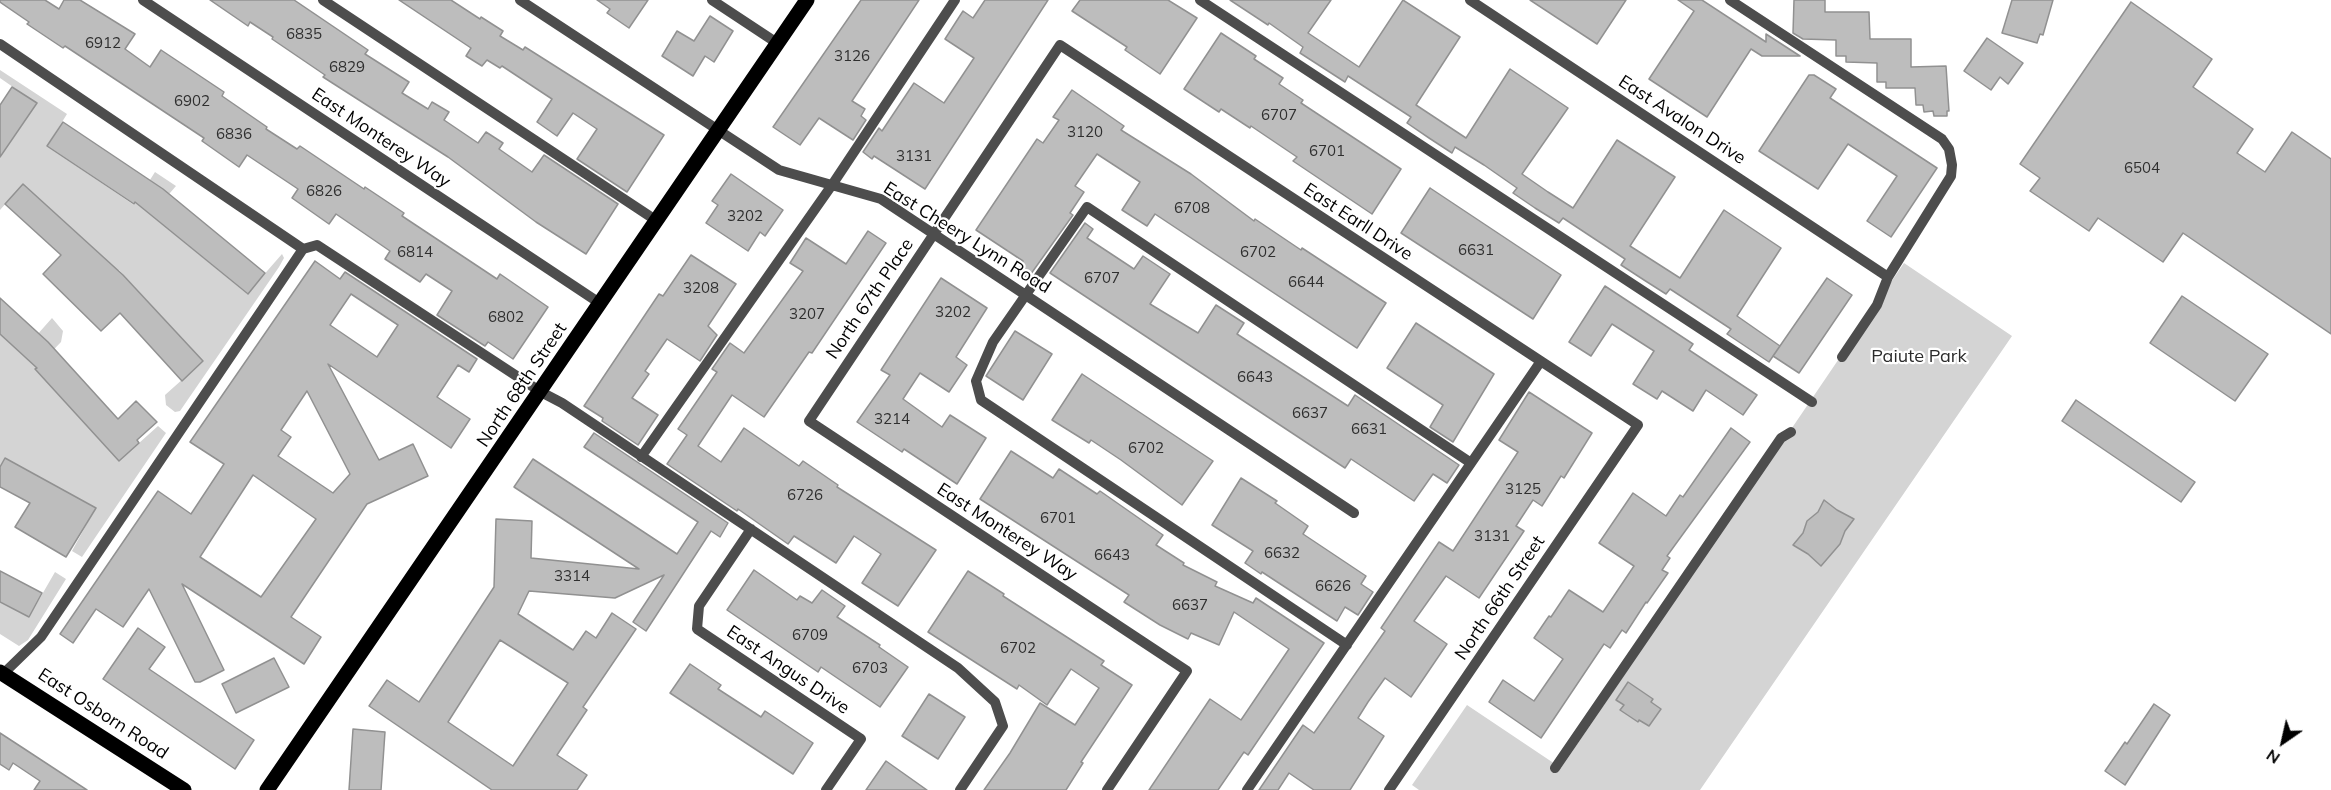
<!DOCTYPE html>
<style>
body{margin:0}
#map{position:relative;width:2331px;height:790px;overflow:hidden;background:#fff;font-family:Mulish,sans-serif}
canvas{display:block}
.north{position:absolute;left:2253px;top:712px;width:60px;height:60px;-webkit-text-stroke:4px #fff;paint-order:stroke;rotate:214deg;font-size:16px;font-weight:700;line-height:24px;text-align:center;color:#000}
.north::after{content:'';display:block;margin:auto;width:21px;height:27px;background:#000;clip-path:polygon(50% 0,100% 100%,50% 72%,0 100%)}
</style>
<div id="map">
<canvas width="2331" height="790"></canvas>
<div class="north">N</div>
</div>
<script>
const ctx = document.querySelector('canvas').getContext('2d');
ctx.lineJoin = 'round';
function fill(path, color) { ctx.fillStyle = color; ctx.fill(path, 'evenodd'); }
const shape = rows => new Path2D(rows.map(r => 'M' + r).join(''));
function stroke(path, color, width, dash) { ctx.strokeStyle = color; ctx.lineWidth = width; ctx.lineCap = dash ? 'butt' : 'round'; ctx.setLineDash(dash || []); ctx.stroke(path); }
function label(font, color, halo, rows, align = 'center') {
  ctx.font = font + ' Mulish,sans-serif'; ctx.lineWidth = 4.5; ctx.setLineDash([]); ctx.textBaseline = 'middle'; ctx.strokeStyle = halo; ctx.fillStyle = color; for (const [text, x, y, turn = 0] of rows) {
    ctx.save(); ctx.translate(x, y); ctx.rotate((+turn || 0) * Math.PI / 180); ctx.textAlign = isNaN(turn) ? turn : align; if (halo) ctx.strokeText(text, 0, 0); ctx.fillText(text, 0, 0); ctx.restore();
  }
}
const green = shape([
 [0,70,67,114,47,146,134,205,155,172,176,186,151,215,247,294,282,254,284,258,279,267,180,411,175,412,166,405,165,395,203,361,119,270,95,292,101,255,23,184,0,210,0,157,36,103,0,78],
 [1904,263,2012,336,1700,790,1419,790,1412,785,1467,705,1561,768],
 [52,318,63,331,61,342,35,369,119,461,158,426,166,433,82,557,72,551,95,509,0,467,0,334,21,353],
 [55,572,66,579,28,640,19,646,0,634,0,602,29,617]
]);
const building = shape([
 [0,0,45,0,59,9,64,0,80,0,135,34,125,49,150,67,161,50,224,92,222,96,267,127,266,129,297,149,300,146,364,189,365,187,404,213,402,216,497,279,500,274,548,307,513,359,488,342,485,346,437,315,452,291,426,274,420,282,385,259,390,251,336,214,329,224,292,198,298,189,247,155,239,167,202,141,204,138,65,46,63,48,27,24,29,22,0,2,0,0],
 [210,0,294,0,368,50,365,54,409,82,402,93,428,109,432,102,449,112,444,120,478,143,486,132,503,143,499,149,532,172,544,155,618,204,586,254,536,222,448,157,323,77,325,75,272,39,273,37,250,22,248,26,210,0],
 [399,0,451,0,480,19,481,17,503,31,500,36,523,50,525,47,664,135,627,192,577,159,597,129,573,113,557,136,537,122,552,99,502,66,500,68,487,60,482,66,466,56,471,48,399,0],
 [597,0,648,0,629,28,607,13,610,9,597,0],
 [861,0,919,0,852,101,865,109,861,116,866,120,853,140,819,118,800,145,773,127,861,0],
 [985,0,1048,0,925,189,874,156,872,159,863,152,879,128,882,131,914,83,944,103,974,58,945,39,963,11,973,18,985,0],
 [1080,0,1168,0,1197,18,1160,74,1125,50,1127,47,1072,11,1080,0],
 [1230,0,1331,0,1308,33,1359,67,1403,0,1460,37,1416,105,1466,138,1510,69,1568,108,1522,174,1548,192,1573,208,1617,140,1675,177,1630,246,1680,278,1724,210,1781,248,1737,316,1780,346,1769,362,1727,334,1731,329,1670,289,1666,294,1644,280,1621,265,1625,259,1563,218,1559,223,1535,208,1513,193,1517,188,1484,165,1455,147,1452,153,1429,138,1407,123,1411,117,1348,76,1345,82,1300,53,1303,47,1269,23,1268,25,1230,0],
 [1530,0,1626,0,1597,44,1530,0],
 [1678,0,1702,0,1766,42,1766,34,1800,56,1762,56,1751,49,1707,117,1649,79,1694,11,1678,0],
 [1794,0,1825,0,1825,12,1869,12,1870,39,1911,39,1911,67,1946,66,1949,111,1947,111,1947,116,1934,116,1933,111,1924,112,1923,105,1916,105,1915,88,1886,88,1886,82,1877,82,1877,63,1846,62,1846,56,1836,56,1836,40,1803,39,1793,33,1794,0],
 [2012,0,2053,0,2043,35,2040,34,2037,43,2002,33,2012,0],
 [2131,2,2212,59,2193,87,2253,129,2237,153,2265,172,2292,132,2331,159,2331,334,2183,233,2163,262,2098,218,2089,231,2030,191,2040,178,2020,164,2131,2],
 [710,16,733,31,714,62,705,56,693,76,662,56,677,31,694,41,710,16],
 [1221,33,1256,56,1254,59,1283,78,1279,84,1303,100,1301,103,1401,169,1372,214,1293,161,1297,157,1251,126,1250,128,1221,109,1219,112,1184,89,1221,33],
 [1987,38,2023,63,2008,84,2000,77,1991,90,1964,71,1987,38],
 [1809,75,1814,75,1836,89,1830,98,1937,168,1891,237,1867,221,1897,176,1848,144,1818,189,1759,151,1809,75],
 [12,87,37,103,0,157,0,105,12,87],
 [1072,90,1124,126,1121,130,1191,174,1254,221,1255,219,1301,250,1302,248,1386,303,1357,348,1155,214,1147,226,1122,210,1140,182,1097,154,1075,186,1084,192,1070,213,1073,215,1028,278,1017,271,1023,261,976,230,1037,139,1043,143,1059,120,1053,117,1072,90],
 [63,122,163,189,265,273,248,294,135,202,134,204,47,146,63,122],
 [731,174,783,210,765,236,760,232,748,251,706,223,718,205,712,201,731,174],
 [23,184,123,275,203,361,182,381,120,313,101,331,43,274,61,255,5,204,23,184],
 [1430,188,1561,275,1533,319,1401,233,1430,188],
 [1085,223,1093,229,1087,238,1134,269,1143,256,1170,274,1150,304,1198,333,1216,305,1244,323,1237,334,1348,406,1355,395,1459,465,1447,483,1433,474,1414,501,1351,459,1345,468,1050,273,1085,223],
 [868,231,886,243,812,353,809,352,764,417,732,395,698,446,721,462,744,428,799,466,803,461,838,485,837,487,936,550,898,606,862,583,881,554,854,536,836,563,794,536,788,544,738,509,737,511,667,464,687,435,678,429,717,372,712,369,730,343,744,353,803,271,790,263,806,238,846,264,868,231],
 [691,255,736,284,708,326,717,335,700,361,667,339,645,371,649,374,632,398,658,415,638,445,602,421,603,418,584,406,659,294,663,296,691,255],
 [315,261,340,279,345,272,477,359,469,372,458,365,437,397,470,419,451,448,328,364,379,460,413,444,428,476,367,504,291,617,321,637,304,664,182,584,224,670,200,682,195,682,149,589,123,627,96,609,73,643,60,634,158,491,191,514,224,464,190,442,315,261],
 [351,294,398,325,377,357,330,325,351,294],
 [307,391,350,474,333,493,278,456,291,437,281,430,307,391],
 [253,475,316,519,261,597,200,557,253,475],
 [941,278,987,308,956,357,967,365,949,392,920,373,903,399,942,427,950,415,986,438,957,484,904,449,902,452,857,422,890,375,881,370,941,278],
 [1827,278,1852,295,1799,373,1773,356,1827,278],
 [1605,286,1693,344,1689,350,1757,395,1743,415,1706,390,1693,411,1662,391,1657,399,1633,384,1654,351,1612,324,1591,356,1569,342,1605,286],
 [2182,296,2268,354,2235,401,2150,343,2182,296],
 [0,298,48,342,118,419,136,401,157,422,137,440,139,443,119,461,35,369,37,368,0,334,0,298],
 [1416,323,1494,374,1453,442,1430,427,1443,405,1387,368,1416,323],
 [1015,331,1052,354,1023,400,986,376,1015,331],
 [1082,374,1213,461,1182,505,1121,460,1091,440,1089,443,1052,420,1082,374],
 [1529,392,1592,433,1564,478,1561,476,1542,506,1533,500,1516,526,1524,531,1479,598,1446,576,1414,621,1447,644,1411,697,1385,678,1368,702,1358,718,1384,736,1350,790,1314,790,1289,773,1278,790,1259,790,1303,725,1314,733,1385,631,1381,628,1439,542,1453,551,1518,452,1499,440,1529,392],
 [2076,400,2195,482,2181,502,2062,421,2076,400],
 [1731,428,1750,442,1667,556,1670,558,1662,570,1668,573,1647,603,1646,602,1626,633,1622,630,1610,648,1604,644,1541,738,1489,702,1503,680,1534,701,1563,659,1534,638,1549,616,1551,617,1569,590,1603,612,1634,566,1599,543,1633,493,1666,516,1680,495,1683,497,1731,428],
 [594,433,728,523,720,537,711,531,646,631,633,622,664,575,615,598,529,591,518,614,573,650,586,631,596,638,612,613,636,629,583,707,587,710,557,755,587,775,577,790,492,790,369,706,387,680,419,702,494,587,496,519,532,521,531,558,639,569,514,487,533,459,677,554,698,522,584,447,594,433],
 [500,640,568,683,513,766,448,722,500,640],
 [1011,451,1053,478,1059,469,1097,494,1100,491,1163,535,1156,545,1184,563,1183,565,1217,582,1215,586,1253,603,1256,598,1324,643,1248,755,1244,752,1218,790,1149,790,1210,699,1241,720,1289,649,1234,612,1219,645,1191,633,1188,639,1160,625,1124,602,1129,595,980,499,1011,451],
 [5,458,96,508,66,557,15,527,30,503,0,487,0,467,5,458],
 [1241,478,1277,501,1275,503,1308,526,1303,534,1366,576,1361,584,1373,592,1358,615,1345,607,1337,621,1262,572,1261,574,1245,563,1253,551,1212,525,1241,478],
 [1824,500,1837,510,1854,519,1845,531,1840,544,1821,566,1808,554,1793,545,1803,533,1807,521,1818,512,1824,500],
 [754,570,797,600,800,596,812,603,822,590,845,606,837,617,880,645,879,647,908,667,880,707,821,667,818,672,727,610,754,570],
 [0,571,42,593,29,617,0,602,0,571],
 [968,571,1004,594,1003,596,1104,661,1101,665,1132,685,1081,762,1083,763,1066,790,984,790,1010,753,1040,703,1075,725,1099,688,1071,669,1047,705,1019,685,1017,689,928,632,968,571],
 [138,628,165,647,149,669,254,740,235,769,103,679,138,628],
 [274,658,289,687,236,713,222,684,274,658],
 [690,664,721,685,718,689,761,717,765,711,813,743,793,774,670,693,690,664],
 [1628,682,1653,699,1651,702,1661,709,1649,726,1639,720,1638,722,1620,710,1624,705,1616,700,1628,682],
 [929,694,965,717,938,759,902,736,929,694],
 [2154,704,2170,715,2125,785,2105,771,2125,742,2127,744,2154,704],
 [353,729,385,732,381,790,349,790,353,729],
 [0,733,23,748,87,790,34,790,40,781,13,763,9,770,0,764,0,733],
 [886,761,927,790,866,790,886,761]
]);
const minor = shape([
 [143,0,601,304],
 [323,0,657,221],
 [520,0,779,170,881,199,1354,513],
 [712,0,777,43],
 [1200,0,1812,402],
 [1470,0,1888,277,1877,305,1842,357],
 [1730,0,1942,139,1949,149,1952,165,1951,176,1888,277],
 [0,44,303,249,41,637,3,674],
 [303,249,317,245,541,392,562,403,958,668,995,702,1003,726,960,790],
 [641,457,832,185,955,0],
 [751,529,699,606,697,629,861,739,826,790],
 [1347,645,981,400,976,381,993,342,1087,207,1471,463],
 [1555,768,1781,438,1791,432],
 [1107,790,1187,671,809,421,1060,45,1638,425,1389,790],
 [1247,790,1541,361]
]);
const major = shape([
 [0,672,184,790],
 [267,790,807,0]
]);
const numberNames = [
 ["6835",304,34],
 ["6912",103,43],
 ["3126",852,56],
 ["6829",347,67],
 ["6902",192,101],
 ["6707",1279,115],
 ["3120",1085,132],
 ["6836",234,134],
 ["6701",1327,151],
 ["3131",914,156],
 ["6504",2142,168],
 ["6826",324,191],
 ["6708",1192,208],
 ["3202",745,216],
 ["6631",1476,250],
 ["6814",415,252],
 ["6702",1258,252],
 ["6707",1102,278],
 ["6644",1306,282],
 ["3208",701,288],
 ["3202",953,312],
 ["3207",807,314],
 ["6802",506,317],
 ["6643",1255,377],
 ["6637",1310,413],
 ["3214",892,419],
 ["6631",1369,429],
 ["6702",1146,448],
 ["3125",1523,489],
 ["6726",805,495],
 ["6701",1058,518],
 ["3131",1492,536],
 ["6632",1282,553],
 ["6643",1112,555],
 ["3314",572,576],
 ["6626",1333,586],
 ["6637",1190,605],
 ["6709",810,635],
 ["6702",1018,648],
 ["6703",870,668]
];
const streetNames = [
 ["East Avalon Drive",1682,120,33],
 ["East Monterey Way",381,138,34],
 ["East Earll Drive",1358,222,33],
 ["East Cheery Lynn Road",967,238,32],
 ["North 67th Place",870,299,-56],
 ["North 68th Street",522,385,-56],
 ["East Monterey Way",1007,532,33],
 ["North 66th Street",1500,598,-56],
 ["East Angus Drive",788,670,34],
 ["East Osborn Road",103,714,33]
];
const parkNames = [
 ["Paiute Park",1919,357]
];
fill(green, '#d4d4d4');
fill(building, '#bdbdbd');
stroke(building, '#919191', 1.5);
stroke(minor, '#4d4d4d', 10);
stroke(major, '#000', 15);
label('15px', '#2f2f2f', null, numberNames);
label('18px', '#000', '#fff', streetNames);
label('18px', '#2b2b2b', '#fff', parkNames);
</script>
